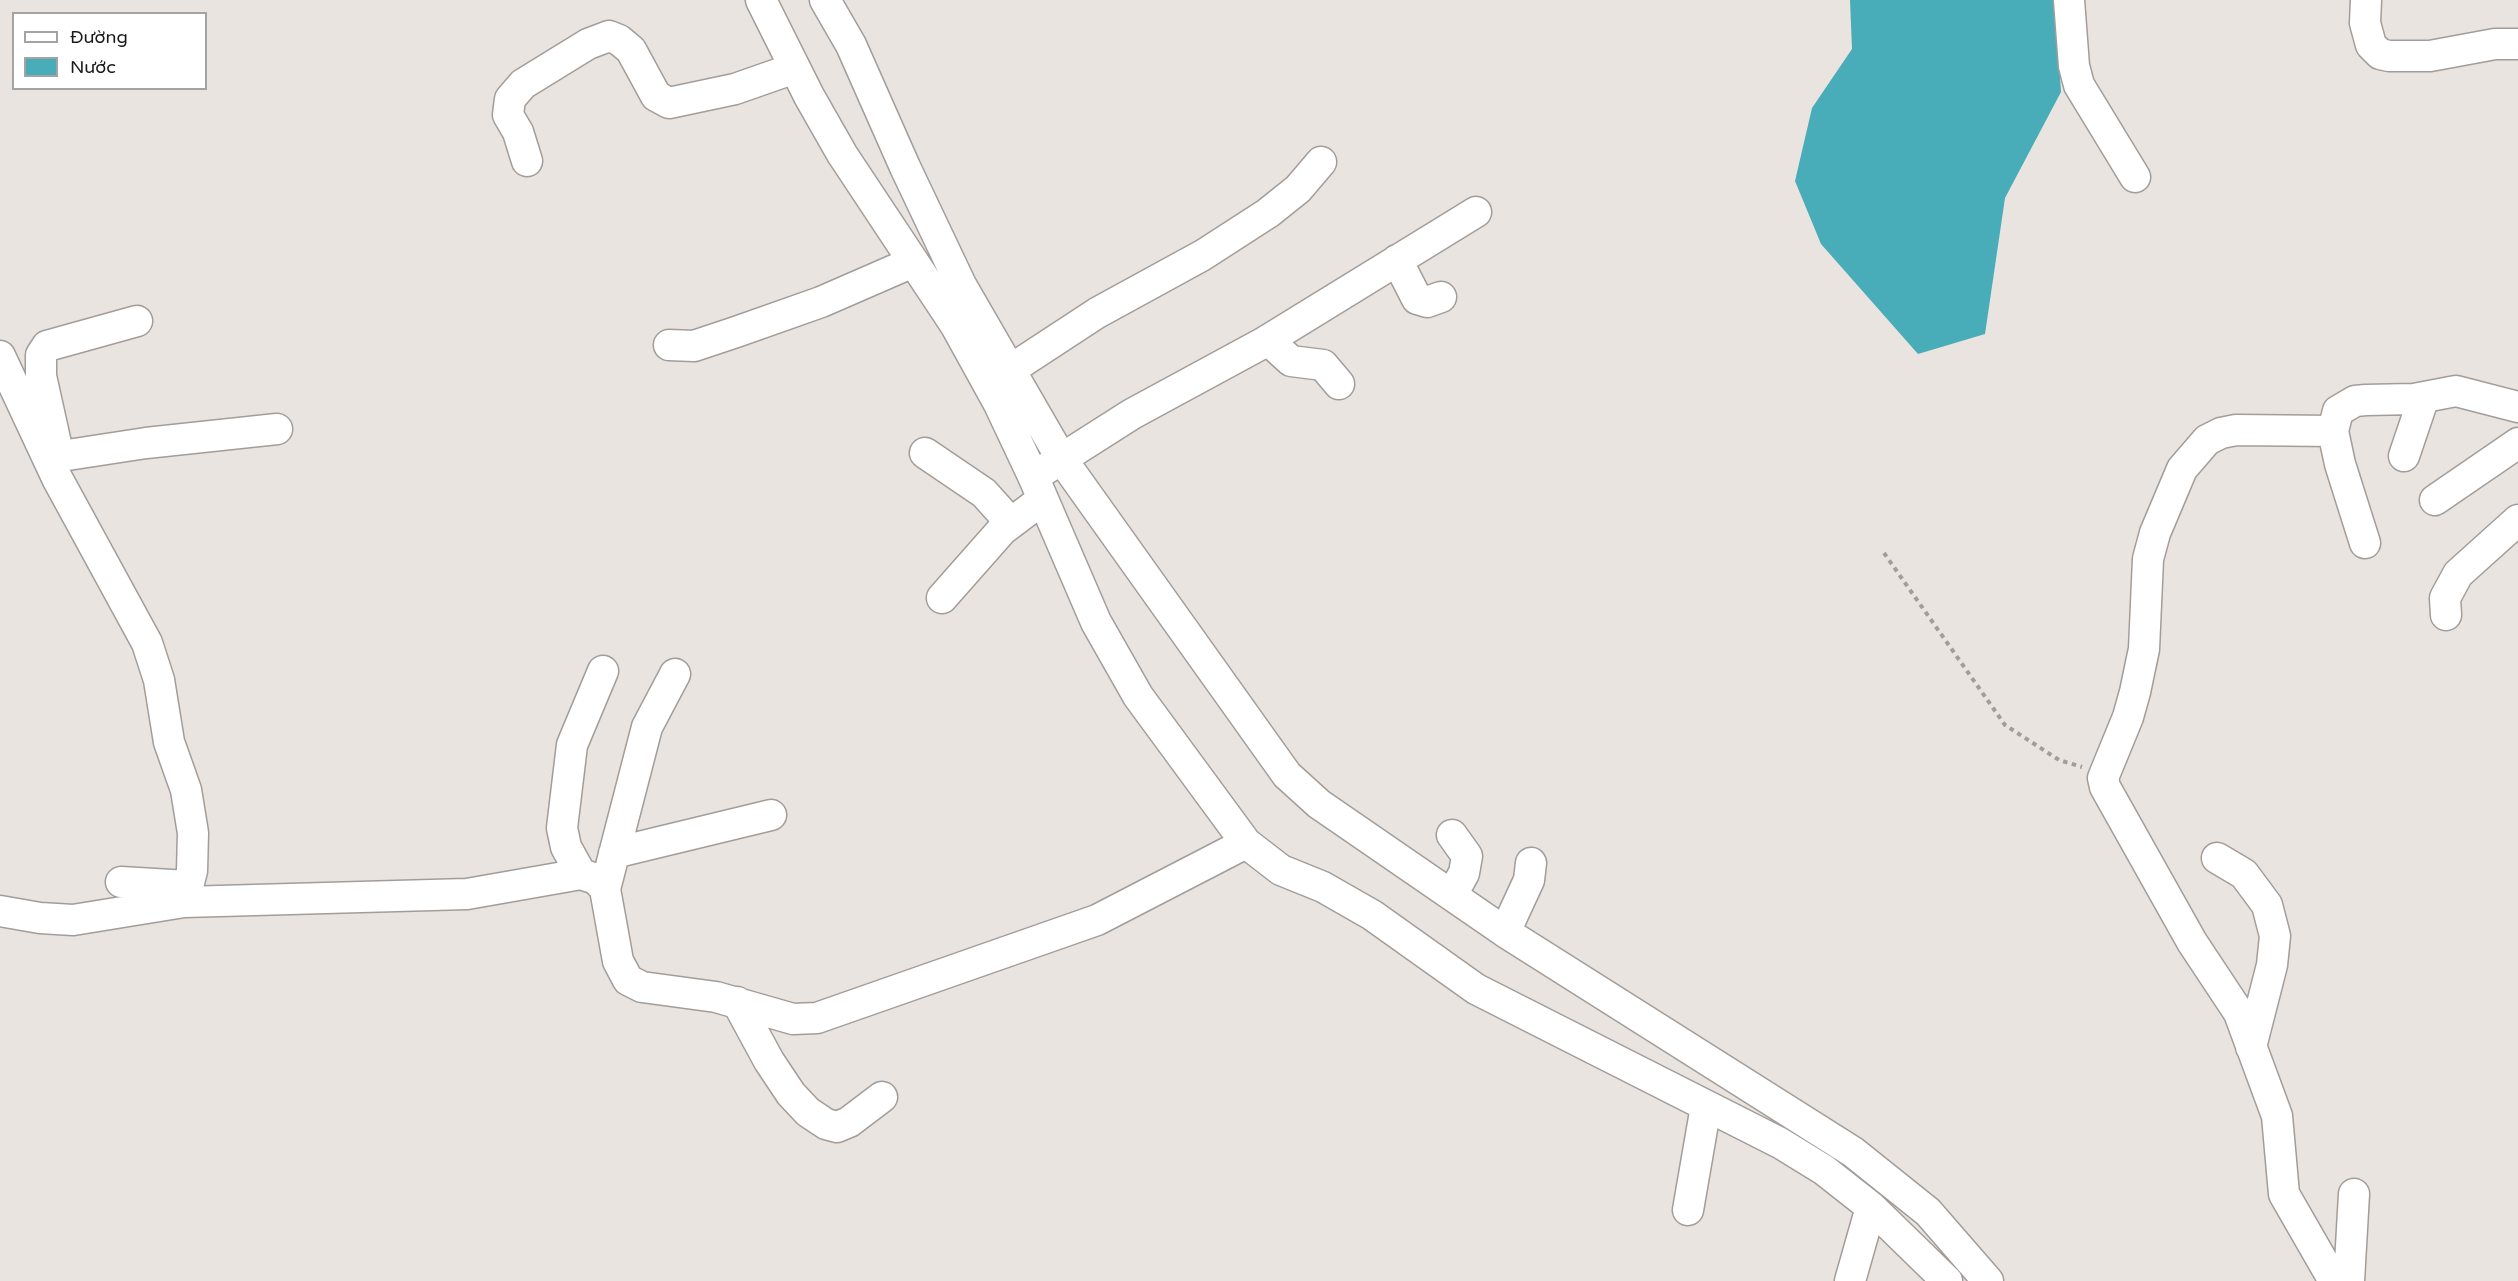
<!DOCTYPE html>
<meta charset="utf-8">
<style>
body{margin:0}
#map{position:relative;width:2518px;height:1281px;overflow:hidden;background:#e9e4e0;font-family:"Varela Round",sans-serif}
canvas{display:block}
.legend{position:absolute;left:12px;top:12px;width:195px;height:78px;box-sizing:border-box;background:#fff;border:2px solid #a4a3a3;margin:0;padding:8px 10px;list-style:none;font-size:18px;color:#1c1a19}
.legend li{display:flex;align-items:center;gap:12px;height:30px}
.legend b{width:30px;border:2px solid #a4a3a3}
</style>
<div id="map">
<canvas width="2518" height="1281"></canvas>
<ul class="legend">
<li><b style="height:8px;background:#fff"></b>Đường</li>
<li><b style="height:16px;background:#48adb8"></b>Nước</li>
</ul>
</div>
<script>
const ctx = document.querySelector('canvas').getContext('2d');
ctx.lineJoin = 'round';
function fill(path, color) { ctx.fillStyle = color; ctx.fill(path, 'evenodd'); }
const shape = rows => new Path2D(rows.map(r => 'M' + r).join(''));
function stroke(path, color, width, dash) { ctx.strokeStyle = color; ctx.lineWidth = width; ctx.lineCap = dash ? 'butt' : 'round'; ctx.setLineDash(dash || []); ctx.stroke(path); }
const water = shape([
 [1850,0,2055,0,2061,92,2005,198,1985,334,1918,354,1821,244,1795,181,1812,108,1852,49]
]);
const path = shape([
 [1884,553,2005,725,2059,760,2082,767]
]);
const minor = shape([
 [761,0,809,96,842,154,956,326,999,404,1033,476,1096,622,1138,696,1246,843,1281,870,1323,887,1372,915,1476,989,1780,1143,1824,1170,1871,1207,1947,1281],
 [825,0,851,45,905,167,961,285,1061,458,1287,775,1319,804,1505,932,1853,1152,1928,1212,1988,1281],
 [2069,0,2074,66,2079,85,2135,177],
 [2366,0,2365,23,2371,45,2380,54,2389,56,2430,56,2495,44,2518,44],
 [527,161,518,132,508,115,510,99,523,84,588,44,609,36,619,40,631,50,656,96,669,103,735,89,795,68],
 [1397,260,1417,299,1427,302,1441,297],
 [1268,340,1291,361,1323,365,1339,384],
 [669,345,694,346,736,332,821,302,913,262],
 [0,356,57,478,147,643,159,680,169,742,186,790,193,833,192,871,184,902],
 [1010,370,1097,313,1203,255,1268,213,1298,189,1321,162],
 [2333,431,2338,411,2355,401,2366,400,2414,399,2456,391,2518,407],
 [57,448,41,376,41,355,47,346,137,321],
 [925,453,984,493,1011,523],
 [2404,456,2424,397],
 [48,458,146,443,277,429],
 [1044,470,1132,414,1263,343,1476,212],
 [2435,500,2518,443],
 [942,598,1002,530,1043,499],
 [2446,615,2445,598,2458,574,2518,520],
 [1452,835,1467,856,1464,873,1452,895],
 [614,853,771,815],
 [2217,858,2244,874,2267,905,2275,936,2272,965,2251,1047],
 [581,874,566,847,562,828,572,745,603,671],
 [121,882,188,886],
 [605,889,647,727,675,674],
 [0,911,40,918,73,920,184,902,467,894,581,874,596,879,605,889,618,961,628,980,642,987,716,997,793,1019,817,1018,1097,920,1246,843],
 [1505,932,1529,880,1531,863],
 [737,1002,769,1061,791,1094,808,1112,826,1124,837,1127,849,1122,882,1097],
 [1688,1210,1706,1106],
 [1850,1281,1871,1207],
 [2334,1281,2284,1194,2277,1116,2239,1013,2192,942,2105,787,2103,778,2128,717,2135,692,2144,649,2148,559,2155,533,2182,469,2207,440,2221,433,2236,430,2333,431,2340,464,2365,543],
 [2349,1281,2354,1194]
]);
fill(water, '#48adb8');
stroke(minor, '#a39d9a', 33);
stroke(path, '#a19d9a', 4, [4.5, 4.5]);
stroke(minor, '#fff', 30);
</script>
